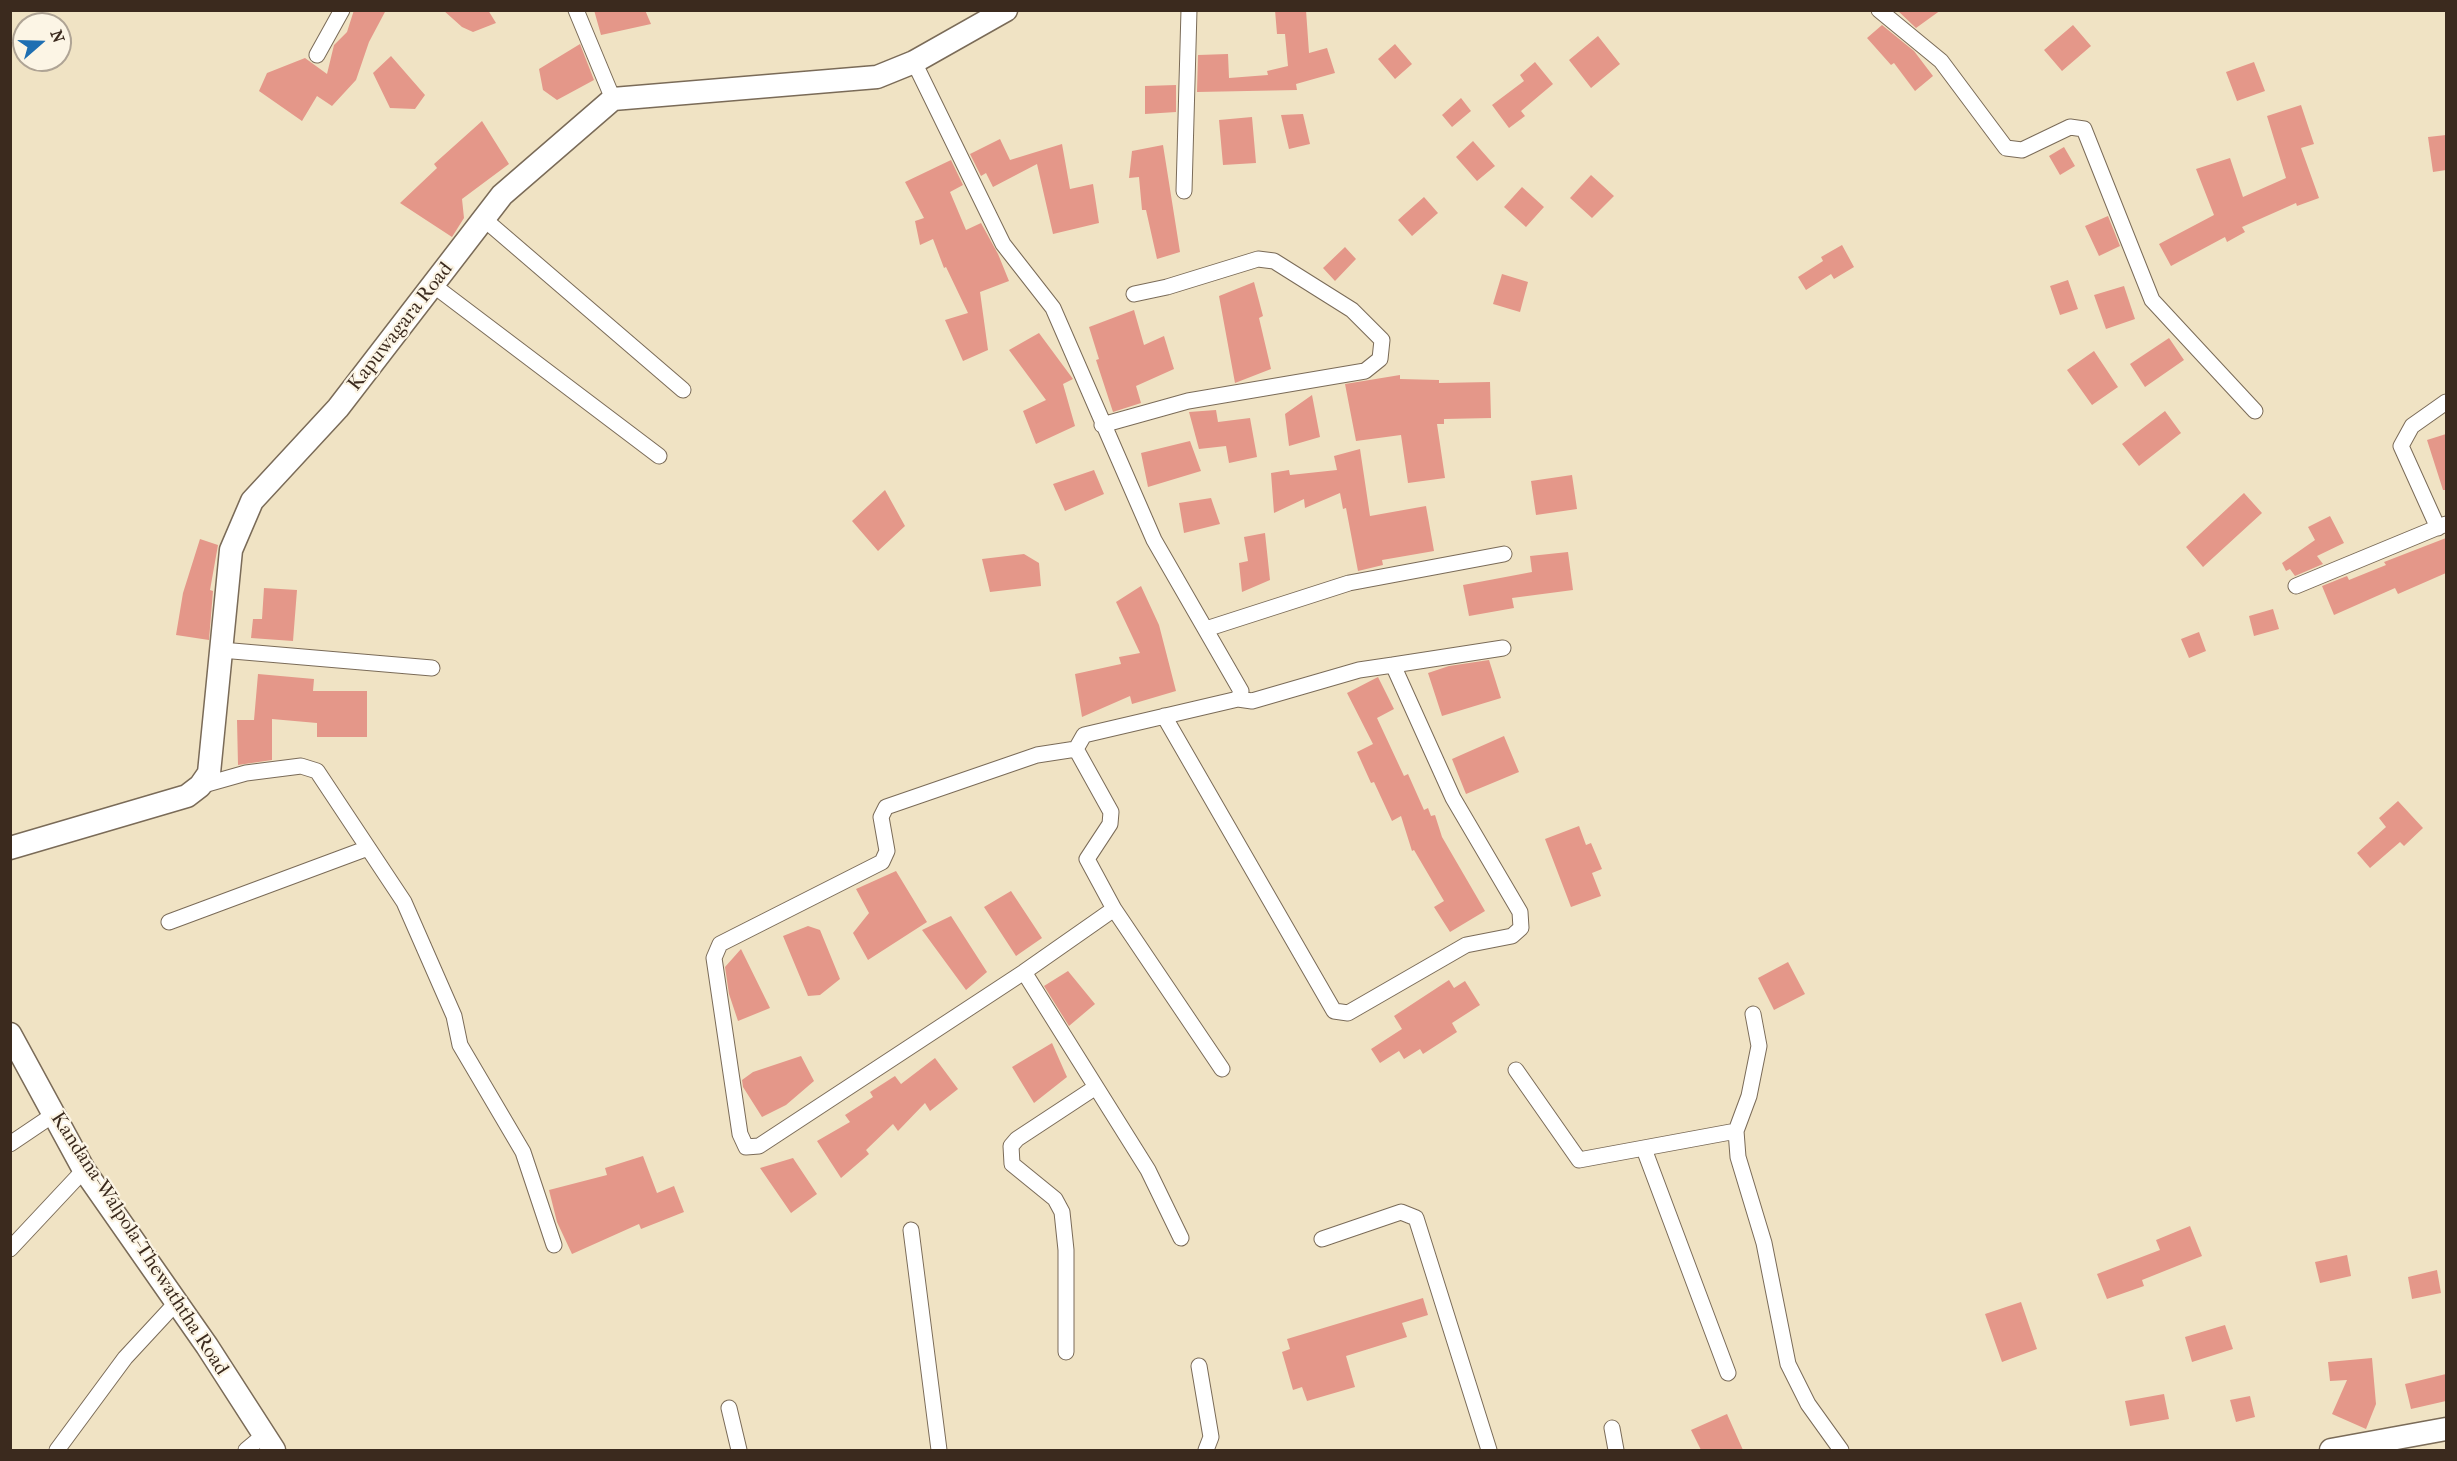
<!DOCTYPE html>
<style>
body{margin:0}
#map{position:relative;width:2457px;height:1461px;overflow:hidden;background:#f0e3c4;font-family:"IM FELL French Canon",serif}
canvas{display:block}
.frame{position:absolute;inset:0;border:12px solid #3b2a1e;pointer-events:none}
.north{position:absolute;left:12px;top:12px;width:60px;height:60px;box-sizing:border-box;background:#fcf5e5;border:2px solid #afa495;border-radius:50%;rotate:70deg;font-size:16px;font-weight:700;line-height:24px;text-align:center;color:#3b2a1e}
.north::after{content:'';display:block;margin:auto;width:21px;height:27px;background:#1f6fb2;clip-path:polygon(50% 0,100% 100%,50% 72%,0 100%)}
</style>
<div id="map">
<canvas width="2457" height="1461"></canvas>
<div class="frame"></div>
<div class="north">N</div>
</div>
<script>
const ctx = document.querySelector('canvas').getContext('2d');
ctx.lineJoin = 'round';
function fill(path, color) { ctx.fillStyle = color; ctx.fill(path, 'evenodd'); }
const shape = rows => new Path2D(rows.map(r => 'M' + r).join(''));
function stroke(path, color, width, dash) { ctx.strokeStyle = color; ctx.lineWidth = width; ctx.lineCap = dash ? 'butt' : 'round'; ctx.setLineDash(dash || []); ctx.stroke(path); }
function label(font, color, halo, rows, align = 'center') {
  ctx.font = font + ' "IM FELL French Canon",serif'; ctx.lineWidth = 4.5; ctx.setLineDash([]); ctx.textBaseline = 'middle'; ctx.strokeStyle = halo; ctx.fillStyle = color; for (const [text, x, y, turn = 0] of rows) {
    ctx.save(); ctx.translate(x, y); ctx.rotate((+turn || 0) * Math.PI / 180); ctx.textAlign = isNaN(turn) ? turn : align; if (halo) ctx.strokeText(text, 0, 0); ctx.fillText(text, 0, 0); ctx.restore();
  }
}
const building = shape([
 [354,10,386,10,369,42,356,80,332,106,317,96,302,121,259,91,267,73,305,58,327,74,334,45,347,32],
 [443,10,488,10,496,23,473,32,462,27],
 [594,10,645,10,651,24,601,35],
 [1275,10,1306,10,1309,53,1327,48,1335,73,1296,84,1297,90,1197,92,1198,55,1228,54,1229,78,1268,75,1267,71,1288,66,1285,34,1277,34],
 [1897,10,1941,10,1916,28],
 [1882,25,1914,51,1933,76,1915,91,1894,63,1891,65,1867,38],
 [2073,25,2091,46,2062,71,2044,50],
 [1598,36,1620,64,1591,88,1569,60],
 [580,44,594,80,557,100,543,90,539,69],
 [1395,44,1412,64,1395,79,1378,59],
 [391,56,425,95,415,109,390,108,373,73],
 [1535,62,1553,84,1521,111,1525,116,1509,128,1492,105,1524,81,1520,75],
 [2254,62,2265,91,2237,101,2226,72],
 [1176,85,1176,112,1145,114,1145,86],
 [1461,98,1471,111,1452,127,1442,115],
 [2301,105,2314,144,2301,148,2319,198,2297,206,2296,203,2242,227,2245,232,2227,242,2225,237,2171,266,2159,244,2214,215,2196,169,2230,158,2243,197,2286,178,2267,116],
 [1303,114,1310,144,1289,149,1281,115],
 [1252,117,1256,163,1223,165,1219,120],
 [482,121,509,164,462,199,464,218,452,237,400,203,437,168,434,164],
 [2446,135,2446,170,2433,172,2428,137],
 [1000,139,1010,160,1062,144,1070,189,1093,184,1099,223,1053,234,1037,164,993,187,986,173,981,176,970,154],
 [1473,141,1495,166,1477,181,1456,157],
 [1163,145,1180,252,1157,259,1146,210,1142,210,1139,177,1129,178,1132,151],
 [2064,147,2075,166,2060,175,2049,156],
 [951,160,963,185,950,192,966,230,981,223,998,254,1009,281,980,292,988,350,963,361,945,320,968,313,946,267,944,268,933,239,920,245,915,221,924,218,905,182],
 [1591,175,1614,196,1592,218,1570,198],
 [1522,187,1544,207,1526,227,1504,207],
 [1424,197,1438,213,1412,236,1398,220],
 [2108,216,2120,246,2099,256,2085,226],
 [1842,245,1854,267,1834,279,1831,274,1806,290,1798,277,1823,261,1821,257],
 [1345,247,1356,259,1335,281,1323,268],
 [1502,274,1528,282,1520,312,1493,304],
 [2068,280,2078,309,2060,315,2050,286],
 [1254,282,1263,316,1259,318,1271,369,1235,383,1219,296],
 [2124,286,2135,319,2106,329,2094,295],
 [1134,310,1144,345,1164,336,1174,369,1136,386,1141,403,1113,412,1096,360,1099,359,1089,327],
 [1039,333,1073,379,1063,384,1075,426,1036,444,1023,411,1046,400,1009,350],
 [2169,338,2184,360,2145,387,2130,364],
 [2094,351,2118,387,2092,405,2067,370],
 [1400,375,1400,379,1439,380,1439,383,1490,382,1491,418,1444,419,1444,424,1437,424,1445,478,1408,483,1401,435,1356,441,1345,384],
 [1312,395,1320,437,1289,446,1285,414],
 [1216,410,1218,422,1250,418,1257,457,1229,463,1226,446,1199,449,1189,412],
 [2165,411,2181,433,2139,466,2122,444],
 [2446,434,2446,490,2443,490,2427,440],
 [1190,441,1201,471,1148,487,1141,453],
 [1360,449,1370,516,1426,506,1434,551,1382,560,1383,565,1358,571,1346,508,1343,509,1340,493,1305,508,1304,499,1274,513,1271,473,1289,470,1290,475,1337,470,1334,456],
 [1094,470,1104,494,1065,511,1053,484],
 [1572,475,1577,509,1536,515,1531,481],
 [885,490,905,526,878,551,852,521],
 [2244,493,2262,513,2203,567,2186,547],
 [1211,498,1220,524,1184,533,1179,503],
 [2330,516,2344,543,2317,556,2323,564,2295,576,2290,569,2286,571,2282,563,2315,540,2308,527],
 [1265,533,1270,580,1242,592,1239,563,1248,561,1244,537],
 [2446,538,2446,573,2398,594,2395,588,2334,615,2322,586,2347,576,2349,580,2386,565,2384,562],
 [200,539,218,545,210,590,213,591,209,640,176,635,183,593],
 [1568,552,1573,590,1512,598,1514,608,1469,616,1463,585,1532,572,1530,556],
 [1024,554,1039,563,1041,586,990,592,982,559],
 [1141,586,1159,625,1176,691,1132,704,1130,696,1082,717,1075,674,1121,664,1119,657,1140,653,1116,602],
 [264,588,297,590,293,641,251,638,253,619,262,619],
 [2273,609,2279,629,2254,636,2249,616],
 [2199,632,2206,651,2189,658,2181,639],
 [1489,660,1501,698,1442,716,1428,673,1449,666],
 [258,674,314,679,313,691,367,691,367,737,317,737,317,723,272,719,272,760,238,765,237,720,254,720],
 [1378,677,1394,709,1377,718,1404,776,1408,774,1424,810,1428,808,1431,816,1435,815,1442,837,1485,911,1450,932,1434,907,1444,901,1414,850,1412,851,1401,816,1392,821,1374,782,1371,783,1357,752,1373,744,1347,693],
 [1504,736,1519,772,1466,794,1452,759],
 [2398,801,2423,828,2404,846,2400,842,2370,868,2357,853,2386,827,2379,818],
 [1579,826,1586,845,1591,843,1602,869,1592,873,1601,896,1571,907,1545,839],
 [896,871,927,922,868,960,853,933,869,913,856,889],
 [1011,891,1042,938,1016,956,984,907],
 [951,916,987,972,966,990,922,930],
 [808,926,820,930,840,979,820,995,808,996,783,936],
 [741,949,770,1008,738,1021,729,994,725,967],
 [1788,962,1805,994,1774,1010,1758,978],
 [1068,971,1095,1004,1069,1026,1044,986],
 [1449,980,1454,988,1465,981,1480,1005,1452,1023,1457,1032,1423,1054,1420,1049,1404,1059,1399,1051,1380,1063,1371,1049,1402,1029,1394,1016],
 [1052,1043,1067,1077,1034,1103,1012,1067],
 [801,1056,814,1081,786,1105,762,1117,743,1087,742,1080,753,1072],
 [935,1058,958,1089,930,1111,925,1103,898,1131,893,1124,866,1150,869,1154,841,1178,817,1141,850,1122,845,1115,873,1097,870,1092,895,1076,901,1084],
 [643,1156,657,1193,674,1186,684,1212,641,1229,639,1224,572,1254,557,1222,549,1190,607,1175,605,1168],
 [793,1158,817,1194,791,1213,760,1168],
 [2190,1226,2202,1256,2142,1280,2144,1286,2107,1299,2097,1274,2160,1250,2156,1240],
 [2347,1255,2351,1276,2320,1283,2315,1262],
 [2437,1270,2441,1293,2412,1299,2408,1277],
 [1423,1298,1428,1315,1402,1323,1407,1337,1346,1356,1355,1387,1307,1401,1302,1387,1293,1390,1282,1352,1290,1349,1287,1339],
 [2021,1302,2037,1349,2002,1362,1985,1314],
 [2225,1325,2233,1349,2192,1362,2185,1337],
 [2372,1358,2376,1404,2366,1429,2332,1414,2347,1380,2330,1381,2328,1362],
 [2446,1374,2446,1401,2411,1409,2405,1384],
 [2164,1394,2169,1419,2130,1426,2125,1401],
 [2250,1396,2255,1417,2236,1422,2230,1400],
 [1727,1414,1743,1450,1701,1450,1691,1430]
]);
const street = shape([
 [576,10,613,99],
 [1879,10,1941,61,2006,148,2022,150,2070,127,2084,129,2152,300,2255,411],
 [317,55,342,10],
 [914,62,1003,244,1053,308,1154,540,1241,691,1238,699,1084,735,1076,749,1111,812,1110,824,1087,859,1114,909,1024,972,759,1146,746,1147,740,1134,714,958,720,944,882,862,887,851,881,817,886,807,1037,755,1076,749],
 [1184,191,1189,10],
 [484,219,683,390],
 [433,285,659,456],
 [1102,425,1188,401,1365,371,1380,359,1382,340,1352,310,1274,261,1258,259,1167,287,1134,294],
 [2438,528,2401,446,2412,426,2446,402],
 [2296,586,2446,524],
 [1206,629,1349,583,1504,554],
 [221,650,432,668],
 [1393,665,1503,648],
 [1164,716,1334,1011,1348,1013,1466,945,1512,936,1521,928,1520,912,1453,798,1393,665,1359,670,1252,701,1238,699],
 [200,786,246,773,301,766,317,771,404,902,454,1016,460,1045,523,1152,554,1245],
 [1114,909,1222,1069],
 [169,922,368,848],
 [1024,972,1148,1170,1181,1238],
 [1753,1014,1759,1046,1749,1096,1736,1131,1738,1157,1764,1243,1788,1364,1808,1404,1841,1450],
 [1516,1070,1579,1160,1736,1131],
 [10,1144,53,1115],
 [1644,1149,1728,1373],
 [911,1230,939,1450],
 [1322,1239,1401,1212,1416,1218,1489,1450],
 [10,1249,84,1170],
 [1066,1352,1066,1250,1062,1212,1055,1199,1012,1164,1011,1146,1017,1139,1096,1087],
 [1199,1366,1211,1437,1206,1450],
 [729,1408,739,1450],
 [1612,1428,1616,1450],
 [57,1450,125,1358,175,1304],
 [246,1450,264,1435]
]);
const secondary = shape([
 [10,848,187,796,200,786,209,773,231,550,252,501,338,408,502,195,613,99,877,77,914,62,1006,10],
 [10,1034,84,1170,207,1346,274,1450],
 [2331,1450,2446,1429]
]);
const streetNames = [
 ["Kapuwagara Road",401,327,-52],
 ["Kandana-Walpola-Thewaththa Road",139,1244,57]
];
fill(building, '#e49789');
stroke(street, '#7a6b58', 17);
stroke(secondary, '#7a6b58', 25);
stroke(street, '#fff', 15);
stroke(secondary, '#fff', 22);
label('20px', '#3b2a1e', '#fcf5e5', streetNames);
</script>
